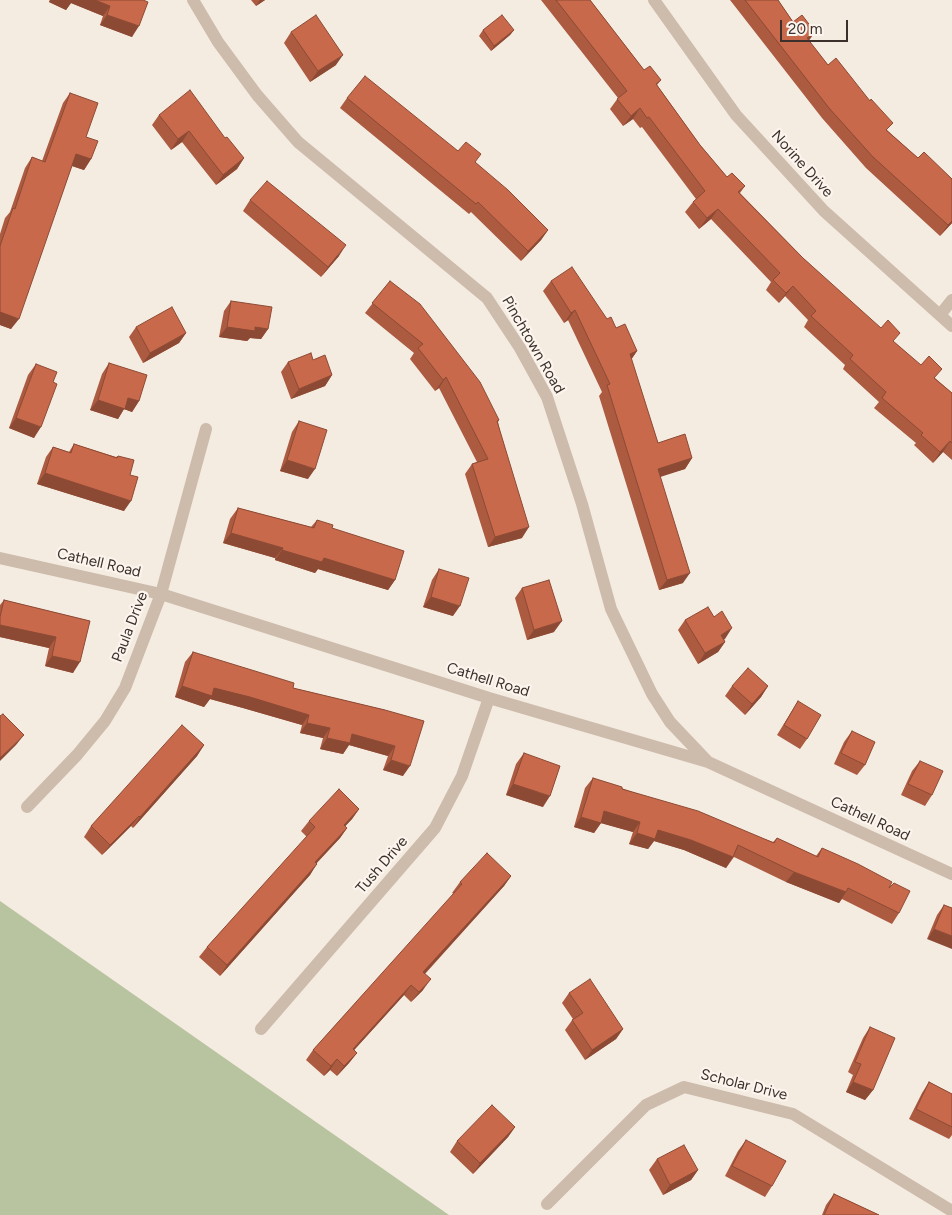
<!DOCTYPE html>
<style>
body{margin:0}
#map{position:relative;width:952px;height:1215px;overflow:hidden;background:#f4ebe1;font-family:Figtree,sans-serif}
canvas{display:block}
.scale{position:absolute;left:780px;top:20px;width:68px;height:22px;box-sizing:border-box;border:2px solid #3b302b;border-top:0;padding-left:6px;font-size:15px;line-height:18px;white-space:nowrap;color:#3b302b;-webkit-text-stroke:4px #fbf5ee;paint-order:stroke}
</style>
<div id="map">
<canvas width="952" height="1215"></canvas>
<div class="scale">20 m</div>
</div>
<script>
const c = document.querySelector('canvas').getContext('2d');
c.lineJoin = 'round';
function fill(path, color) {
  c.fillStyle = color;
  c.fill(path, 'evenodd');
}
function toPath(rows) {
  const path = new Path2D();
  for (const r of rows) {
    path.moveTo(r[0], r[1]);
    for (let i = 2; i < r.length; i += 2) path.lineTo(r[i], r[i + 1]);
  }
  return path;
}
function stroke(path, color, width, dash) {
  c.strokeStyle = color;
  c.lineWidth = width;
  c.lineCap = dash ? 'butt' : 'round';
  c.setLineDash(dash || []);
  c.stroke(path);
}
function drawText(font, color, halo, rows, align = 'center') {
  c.font = font + ' Figtree,sans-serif';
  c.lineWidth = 4.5;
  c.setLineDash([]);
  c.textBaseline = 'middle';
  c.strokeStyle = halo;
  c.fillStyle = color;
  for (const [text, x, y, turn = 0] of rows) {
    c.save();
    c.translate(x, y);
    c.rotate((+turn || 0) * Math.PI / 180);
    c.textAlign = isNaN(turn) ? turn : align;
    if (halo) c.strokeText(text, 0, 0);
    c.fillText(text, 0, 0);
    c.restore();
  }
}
const green = toPath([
 [0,901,449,1215,0,1215]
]);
const minor = toPath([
 [193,0,218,42,257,95,298,142,487,298,520,348,547,397,582,504,611,609,652,694,670,722,708,762],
 [654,0,736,115,824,211,952,326],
 [940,315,952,300],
 [0,558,161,594,489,698,708,762,952,874],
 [27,807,77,755,105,721,125,688,161,594,206,429],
 [261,1029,435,828,462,776,489,698],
 [547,1204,646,1105,684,1087,793,1114,952,1211]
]);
const wall = toPath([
 [50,0,143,0,132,37,100,25,103,16,71,3,66,10,49,2],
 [251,0,265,0,256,6],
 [541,0,590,0,644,70,661,80,657,85,700,145,727,177,745,186,740,193,803,258,894,342,952,393,952,460,943,452,933,463,914,445,916,443,874,408,879,402,843,369,845,365,804,327,808,320,785,296,779,303,766,290,771,282,711,219,699,229,685,212,693,202,696,199,642,127,640,128,633,119,623,126,610,109,618,98],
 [730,0,778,0,793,22,828,65,888,131,918,158,952,179,952,223,940,236,866,168,822,118],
 [483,30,514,30,510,35,491,51,479,36],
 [291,32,336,65,310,82,284,43],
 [70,93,86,137,91,159,84,170,72,166,11,329,0,325,0,234,5,218,10,212,25,168,32,157,42,161,63,103],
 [347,98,458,151,476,163,548,230,541,240,521,261,471,212,469,214,340,108],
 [159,115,244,158,237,169,216,185,182,142,171,150,152,125],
 [250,200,339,256,321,277,243,211],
 [390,281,499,420,498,422,522,538,488,547,465,474,472,464,477,462,439,388,435,391,410,359,414,353,365,313],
 [551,281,607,319,616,328,637,351,631,360,658,443,692,458,685,469,660,476,683,583,659,590,599,396,602,392,568,320,564,323,543,291],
 [231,301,268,329,261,339,250,338,247,341,219,337,224,311],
 [136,327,186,333,179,343,143,363,129,337],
 [313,360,332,375,325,386,291,399,281,372,288,362],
 [109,363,139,401,132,412,124,409,118,419,90,410,102,374],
 [36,364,53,382,34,438,9,428,28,375],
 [299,421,308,479,280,471,292,432],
 [74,444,116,457,118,456,130,475,124,511,37,484,46,457,53,447,69,452],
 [238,508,311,527,317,520,332,528,395,580,388,590,318,569,315,573,275,560,275,558,223,543,230,519],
 [439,569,453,616,423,607,432,580],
 [522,588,554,632,527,640,515,598],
 [4,600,90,621,73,673,45,666,49,648,0,637,0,605],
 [685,620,725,639,724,639,725,642,718,652,698,664,678,630],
 [193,652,293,688,385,710,403,776,383,770,388,756,349,745,343,754,320,749,323,738,300,733,302,725,243,708,210,699,204,707,175,697,185,662],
 [732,686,768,686,761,697,745,715,725,696],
 [798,701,807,739,800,749,777,735],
 [852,731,865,765,857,775,834,764,844,742],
 [204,745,197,756,133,828,131,826,102,855,84,837,91,826],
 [524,753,543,807,506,795,516,764],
 [920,761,932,795,925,806,901,795,912,771],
 [593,778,773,842,777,838,816,856,822,848,889,888,899,913,892,924,842,899,839,903,786,882,734,857,726,868,684,850,654,841,648,849,629,844,633,832,601,823,594,833,574,827,585,788],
 [359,809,352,819,345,826,347,828,340,838,316,864,310,875,220,976,199,957,207,947,307,837,301,831,309,821],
 [511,876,504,886,425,974,423,990,411,1002,404,995,354,1050,357,1053,349,1063,337,1076,330,1070,324,1076,306,1060,313,1050,454,894,452,893,460,882],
 [944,905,952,908,927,939,937,915],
 [569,993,623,1029,616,1039,585,1060,565,1030,573,1019,562,1003],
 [870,1027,873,1090,865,1100,846,1092,853,1075,848,1072,863,1038],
 [929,1082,952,1094,952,1135,949,1139,909,1119,922,1093],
 [515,1127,508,1137,473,1174,450,1152,457,1141],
 [746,1140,772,1186,765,1197,725,1176,738,1151],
 [657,1159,698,1170,691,1180,663,1195,649,1170],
 [834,1194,879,1215,822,1215,826,1205]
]);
const shadedWall = toPath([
 [50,0,95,0,110,6,103,16,71,3,66,10,49,2],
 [260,0,265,0,256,6],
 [107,15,139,26,132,37,100,25],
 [514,30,510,35,491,51,494,46],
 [815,32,808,42,807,38],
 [343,55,336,65,310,82,318,71],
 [640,108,633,119,623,126,631,116],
 [189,131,182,142,171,150,178,139],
 [76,154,91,159,84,170,69,165],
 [244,158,237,169,216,185,223,175],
 [718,209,711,219,699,229,707,218],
 [952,221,952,223,940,236,948,225],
 [548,230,541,240,521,261,528,251],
 [346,245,339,256,321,277,328,267],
 [793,286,785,296,779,303,786,293],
 [575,310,568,320,564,323,571,313],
 [0,312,19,319,11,329,0,325],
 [227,327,255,327,268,329,261,339,250,338,247,341,219,337],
 [186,333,179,343,143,363,150,353],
 [637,351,630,361,630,354],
 [332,375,325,386,291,399,299,389],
 [446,377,439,388,435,391,443,380],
 [128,398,139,401,132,412,124,409,118,419,90,410,98,400],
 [16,418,41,427,34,438,9,428],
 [950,441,943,452,933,463,940,452],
 [692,458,685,469,651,480,658,469],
 [287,460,315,469,308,479,280,471],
 [45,473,131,501,124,511,37,484],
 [529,527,522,538,488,547,495,537],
 [231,533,283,548,275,558,223,543],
 [282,550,324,558,395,580,388,590,318,569,315,573,275,560],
 [690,573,683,583,659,590,667,580],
 [431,597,460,606,453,616,423,607],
 [562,621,554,632,527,640,534,630],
 [0,625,56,637,49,648,0,637],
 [732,628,725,639,714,645,721,635],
 [725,642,718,652,698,664,705,653],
 [52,656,80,662,73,673,45,666],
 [182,686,214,688,250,697,309,715,302,725,243,708,210,699,204,707,175,697],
 [768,686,761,697,745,715,752,704],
 [307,723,330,728,323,738,300,733],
 [352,734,395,746,388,756,349,745,343,754,320,749,327,738],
 [24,735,16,745,0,761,0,758],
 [204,745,197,756,133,828,140,817],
 [391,760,410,766,403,776,383,770],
 [513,784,550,796,543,807,506,795],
 [359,809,352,819,337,835,344,825],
 [604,811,640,822,633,832,597,822],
 [139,816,131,826,102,855,110,845],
 [581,817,601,823,594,833,574,827],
 [347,828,340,838,307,873,315,862],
 [658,830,691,840,733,857,726,868,684,850,654,841,648,849,629,844,637,833],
 [317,864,310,875,220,976,227,965],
 [794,872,846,892,839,903,786,882],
 [511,876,504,886,416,983,423,972],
 [934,929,952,936,952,949,927,939],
 [431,979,423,990,411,1002,419,992],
 [411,985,404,995,346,1059,353,1049],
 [623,1029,616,1039,585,1060,592,1050],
 [357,1053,349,1063,337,1076,344,1066],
 [337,1059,330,1070,324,1076,331,1066],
 [853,1082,873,1090,865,1100,846,1092],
 [515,1127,508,1137,473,1174,480,1163],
 [698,1170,691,1180,663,1195,670,1185]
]);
const building = toPath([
 [95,0,143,0,148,2,139,26,107,15,110,6,95,0],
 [556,0,590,0,644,70,650,66,661,80,656,84,700,145,727,177,732,173,745,186,738,192,803,258,881,328,888,320,900,333,893,341,921,365,929,356,942,369,934,378,952,393,952,443,950,441,940,452,921,435,923,433,882,398,886,392,850,359,853,355,811,316,816,311,793,286,786,293,773,280,780,273,718,209,707,218,693,202,705,191,649,117,647,118,640,108,631,116,617,99,627,91,556,0],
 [745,0,778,0,793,22,802,15,815,32,807,38,828,65,836,58,870,101,871,99,893,123,886,130,918,158,924,152,952,179,952,221,948,225,873,157,829,108,745,0],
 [316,15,343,55,318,71,291,32,316,15],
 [502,15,514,30,494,46,483,30,502,15],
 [365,76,458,151,466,142,481,154,475,162,508,190,548,230,528,251,478,202,476,204,347,98,365,76],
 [190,90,225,138,227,137,244,158,223,175,189,131,178,139,159,115,190,90],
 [70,93,98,103,86,137,98,141,91,159,76,154,19,319,0,312,0,246,13,208,15,209,32,157,45,162,70,93],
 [267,181,346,245,328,267,250,200,267,181],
 [572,267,607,319,611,317,616,328,625,324,637,351,630,354,658,443,685,434,692,458,658,469,690,573,667,580,607,385,610,384,575,310,571,313,551,281,572,267],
 [390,281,420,304,480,382,499,420,497,421,529,527,495,537,472,464,488,459,446,377,443,380,418,348,423,344,372,303,390,281],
 [231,301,272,307,268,329,255,327,255,331,227,327,231,301],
 [172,307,186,333,150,353,136,327,172,307],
 [311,353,313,360,325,355,332,375,299,389,288,362,311,353],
 [109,363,147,375,139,401,128,398,125,409,98,400,109,363],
 [36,364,57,372,53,382,57,384,41,427,16,418,36,364],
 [299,421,327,430,315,469,287,460,299,421],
 [74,444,117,458,118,456,134,460,130,475,138,477,131,501,45,473,53,447,71,453,74,444],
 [238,508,314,528,317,520,333,525,332,528,404,551,395,580,324,558,322,562,282,550,283,548,231,533,238,508],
 [439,569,469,578,460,606,431,597,439,569],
 [549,580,562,621,534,630,522,588,549,580],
 [4,600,90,621,80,662,52,656,56,637,0,625,0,617,4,600],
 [708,607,714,617,722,611,732,628,721,635,725,642,705,653,685,620,708,607],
 [193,652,294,683,293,688,385,710,424,721,410,766,391,760,395,746,352,734,350,743,327,738,330,728,307,723,309,715,250,697,214,688,212,696,182,686,193,652],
 [748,668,768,686,752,704,732,686,748,668],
 [798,701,821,715,807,739,784,725,798,701],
 [3,714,24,735,0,758,0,716,3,714],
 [182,725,204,745,140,817,139,816,110,845,91,826,182,725],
 [852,731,875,742,865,765,841,753,852,731],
 [524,753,560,766,550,796,513,784,524,753],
 [920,761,943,771,932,795,908,784,920,761],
 [593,778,622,787,622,789,698,811,774,843,777,838,818,857,822,848,858,864,892,882,889,888,894,883,910,891,899,913,848,888,846,892,794,872,738,845,733,857,691,840,658,830,655,839,637,833,640,822,604,811,601,823,581,817,593,778],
 [339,789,359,809,344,825,347,828,315,862,317,864,227,965,207,947,315,827,309,821,339,789],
 [487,853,511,876,423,972,431,979,419,992,411,985,353,1049,357,1053,344,1066,337,1059,331,1066,313,1050,462,884,460,882,487,853],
 [944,905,952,908,952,936,934,929,944,905],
 [590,979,623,1029,592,1050,572,1020,583,1013,569,993,590,979],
 [870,1027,895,1038,873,1090,853,1082,861,1064,855,1062,870,1027],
 [929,1082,952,1094,952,1127,916,1109,929,1082],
 [492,1105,515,1127,480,1163,457,1141,492,1105],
 [746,1140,786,1161,772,1186,732,1166,746,1140],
 [684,1145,698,1170,670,1185,657,1159,684,1145],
 [834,1194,879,1215,824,1215,834,1194]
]);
const streetNames = [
 ["Norine Drive",802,164,48],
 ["Pinchtown Road",533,345,60],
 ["Cathell Road",99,563,13],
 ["Paula Drive",130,627,-69],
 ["Cathell Road",488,680,17],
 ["Cathell Road",870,819,25],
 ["Tush Drive",382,865,-49],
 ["Scholar Drive",744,1085,14]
];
fill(green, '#b8c4a0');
stroke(minor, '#cdbbac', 12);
fill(wall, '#ac5a40');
fill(shadedWall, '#8c4a34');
fill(building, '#c8694b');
stroke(building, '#8c4a34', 1);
drawText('15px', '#3b302b', '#fbf5ee', streetNames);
</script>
